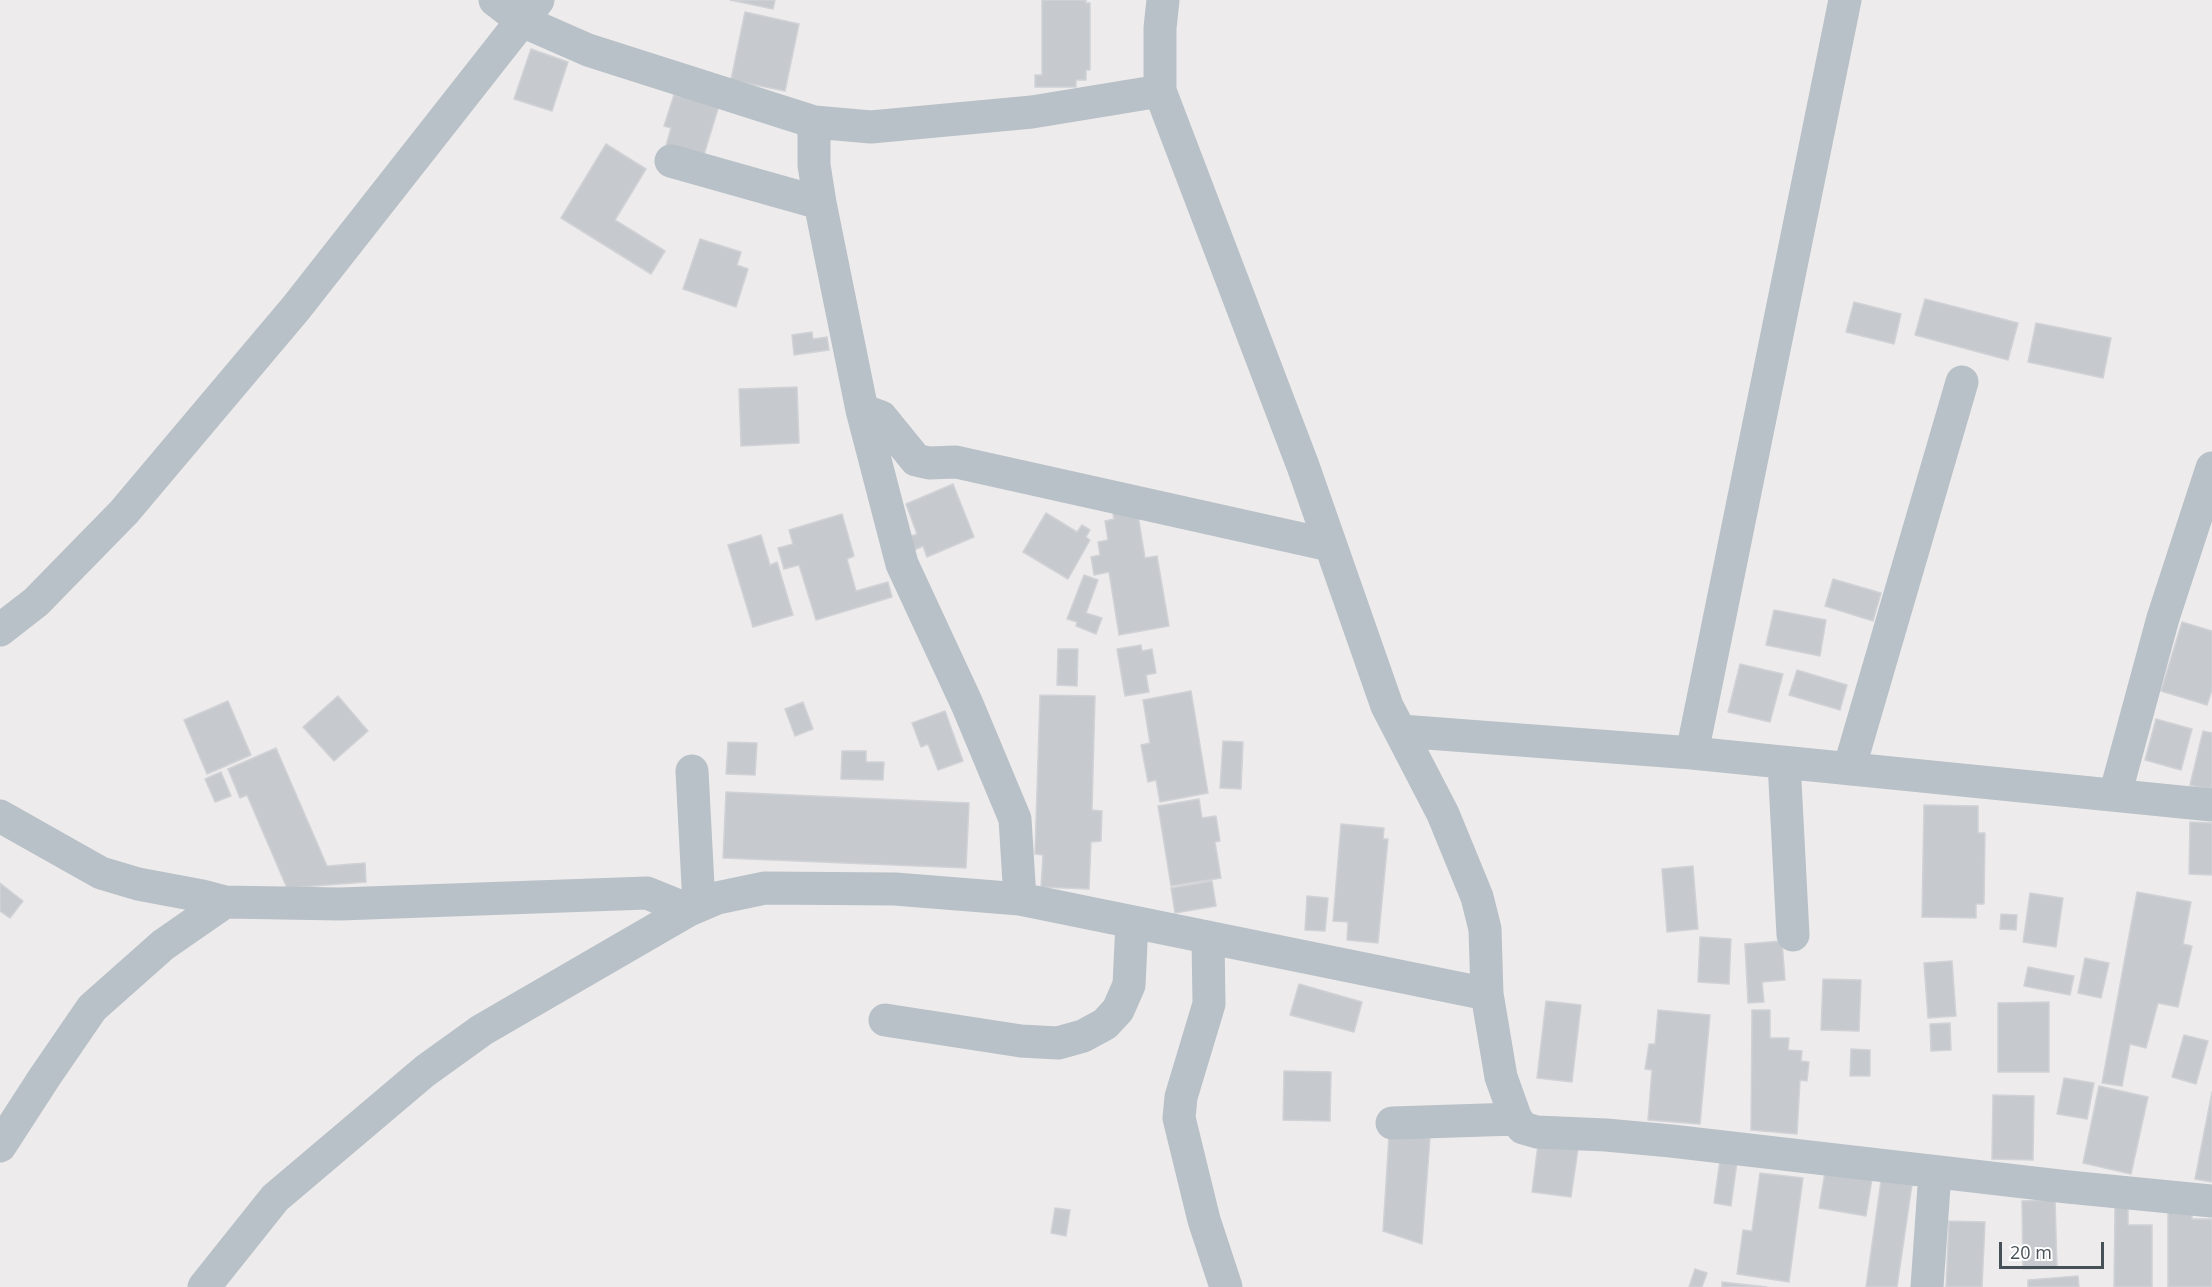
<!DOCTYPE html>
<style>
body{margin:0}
#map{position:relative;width:2212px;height:1287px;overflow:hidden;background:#eeebec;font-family:"Open Sans",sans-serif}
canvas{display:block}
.scale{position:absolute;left:1999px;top:1242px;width:105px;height:27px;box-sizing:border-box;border:3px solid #465057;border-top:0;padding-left:8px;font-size:18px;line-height:21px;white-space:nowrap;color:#465057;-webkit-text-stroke:4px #fff;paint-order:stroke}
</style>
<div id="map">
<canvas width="2212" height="1287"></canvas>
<div class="scale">20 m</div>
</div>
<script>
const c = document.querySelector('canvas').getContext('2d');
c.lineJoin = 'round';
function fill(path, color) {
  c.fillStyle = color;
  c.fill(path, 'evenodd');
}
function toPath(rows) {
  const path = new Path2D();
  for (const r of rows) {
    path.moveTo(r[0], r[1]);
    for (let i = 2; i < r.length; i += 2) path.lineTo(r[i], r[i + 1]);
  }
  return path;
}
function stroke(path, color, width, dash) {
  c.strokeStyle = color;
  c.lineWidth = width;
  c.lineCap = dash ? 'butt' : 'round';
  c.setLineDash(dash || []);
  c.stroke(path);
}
const building = toPath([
 [730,0,775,0,773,9,730,0],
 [1042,0,1086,0,1086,3,1090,3,1090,70,1086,70,1086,80,1076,80,1076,87,1035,87,1035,75,1042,75,1042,0],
 [745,12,799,24,785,91,731,80,745,12],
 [531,49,568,62,552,111,514,99,531,49],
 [683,91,720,102,703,158,666,146,671,128,664,126,674,95,681,97,683,91],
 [606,144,646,169,615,220,665,251,651,274,561,218,606,144],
 [700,239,741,252,737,265,748,269,736,307,683,289,700,239],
 [1925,299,2018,323,2008,360,1915,335,1925,299],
 [1854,302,1901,314,1894,344,1846,332,1854,302],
 [2036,323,2111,338,2103,378,2028,362,2036,323],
 [812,332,813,339,827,337,829,350,794,355,792,335,812,332],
 [797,387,799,443,741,446,739,389,797,387],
 [953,484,974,537,927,557,923,546,912,551,906,538,917,534,906,504,953,484],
 [1112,508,1138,515,1145,558,1157,556,1169,626,1119,635,1109,572,1094,575,1091,557,1100,555,1098,542,1108,540,1105,521,1114,519,1112,508],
 [1046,513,1077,532,1082,525,1090,530,1086,537,1090,540,1068,579,1023,552,1046,513],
 [842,514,854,556,847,559,856,591,888,582,892,597,816,620,799,565,784,569,778,548,793,544,789,530,842,514],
 [761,535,770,565,777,562,793,615,753,627,728,545,761,535],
 [1084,575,1098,580,1086,613,1102,618,1096,634,1076,626,1077,622,1067,619,1084,575],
 [1833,579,1881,593,1873,621,1825,606,1833,579],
 [1774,610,1826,620,1820,656,1766,645,1774,610],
 [2182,622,2212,631,2212,690,2207,705,2161,691,2182,622],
 [1141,645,1142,651,1152,649,1156,673,1146,675,1149,692,1125,696,1117,649,1141,645],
 [1058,649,1078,649,1077,686,1057,685,1058,649],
 [1740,664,1783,674,1770,722,1728,712,1740,664],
 [1797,670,1847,685,1840,710,1789,695,1797,670],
 [1191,691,1208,793,1160,802,1156,780,1148,782,1141,745,1150,743,1143,700,1191,691],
 [1040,695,1095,696,1092,810,1102,811,1101,841,1091,842,1089,889,1041,887,1043,855,1035,854,1040,695],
 [338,696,368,731,334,761,303,727,338,696],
 [228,701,251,755,207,774,184,720,228,701],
 [803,702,813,729,795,736,785,709,803,702],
 [945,711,963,761,938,770,928,744,921,747,912,723,945,711],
 [2156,719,2192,729,2181,770,2145,760,2156,719],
 [2203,731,2212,733,2212,790,2190,785,2203,731],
 [1223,741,1243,742,1241,789,1220,788,1223,741],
 [728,742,757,743,755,775,726,774,728,742],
 [276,748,327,866,365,863,366,882,287,888,247,795,240,798,228,769,276,748],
 [842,751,866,751,866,762,884,762,883,780,841,779,842,751],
 [221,772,231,796,215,802,205,779,221,772],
 [726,792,969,803,966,868,723,858,726,792],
 [1199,799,1202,818,1216,816,1220,841,1215,842,1221,878,1171,886,1158,806,1199,799],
 [1924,805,1978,806,1978,833,1985,833,1984,904,1976,904,1976,918,1922,917,1924,805],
 [2190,822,2212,823,2212,875,2189,874,2190,822],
 [1341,824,1384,828,1383,839,1388,839,1378,943,1347,940,1348,922,1333,921,1341,824],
 [1693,866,1698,929,1667,932,1662,869,1693,866],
 [1212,881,1216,906,1175,913,1171,888,1212,881],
 [0,883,23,901,10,918,0,911,0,883],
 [2137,892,2191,902,2183,944,2192,946,2178,1007,2158,1003,2146,1048,2130,1044,2122,1086,2102,1083,2137,892],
 [2030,893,2063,898,2056,947,2023,942,2030,893],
 [1307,896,1328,898,1325,931,1305,930,1307,896],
 [2001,914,2017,915,2016,930,2000,929,2001,914],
 [1700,937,1731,939,1729,984,1698,982,1700,937],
 [1782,941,1785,980,1762,982,1764,1002,1748,1003,1745,944,1782,941],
 [2085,958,2109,963,2101,998,2078,993,2085,958],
 [1952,961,1956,1016,1928,1018,1924,963,1952,961],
 [2028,967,2074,976,2070,995,2024,986,2028,967],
 [1823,979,1861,980,1859,1031,1821,1030,1823,979],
 [1299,984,1362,1002,1354,1032,1290,1015,1299,984],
 [1546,1001,1581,1005,1572,1082,1537,1078,1546,1001],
 [2049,1002,2049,1072,1998,1072,1998,1003,2049,1002],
 [1658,1010,1710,1015,1700,1124,1648,1120,1652,1070,1645,1069,1649,1044,1655,1044,1658,1010],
 [1752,1010,1770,1010,1770,1038,1789,1038,1788,1050,1802,1051,1801,1061,1809,1062,1807,1081,1800,1080,1797,1134,1751,1130,1752,1010],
 [1950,1023,1951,1050,1931,1051,1930,1024,1950,1023],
 [2184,1035,2208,1041,2196,1084,2172,1077,2184,1035],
 [1851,1049,1870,1050,1870,1076,1850,1076,1851,1049],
 [1284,1071,1331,1072,1330,1121,1283,1120,1284,1071],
 [2064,1078,2094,1083,2087,1119,2057,1114,2064,1078],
 [2099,1086,2148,1097,2131,1174,2083,1163,2099,1086],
 [2212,1092,2212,1182,2195,1179,2212,1092],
 [1993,1095,2034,1096,2033,1160,1992,1159,1993,1095],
 [1389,1136,1430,1138,1422,1244,1383,1231,1389,1136],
 [1538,1144,1578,1149,1571,1197,1532,1192,1538,1144],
 [1720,1160,1737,1162,1731,1206,1714,1203,1720,1160],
 [1825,1172,1872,1179,1866,1216,1819,1208,1825,1172],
 [1760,1173,1803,1178,1789,1282,1737,1274,1743,1230,1752,1231,1760,1173],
 [1881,1181,1912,1185,1897,1287,1866,1287,1881,1181],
 [2055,1200,2057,1268,2023,1269,2022,1201,2055,1200],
 [2115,1207,2128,1207,2128,1225,2152,1225,2152,1287,2114,1287,2115,1207],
 [1055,1208,1070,1210,1066,1236,1051,1233,1055,1208],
 [2168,1210,2192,1211,2192,1219,2212,1219,2212,1287,2168,1287,2168,1210],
 [1949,1221,1985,1222,1982,1287,1946,1287,1949,1221],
 [1695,1269,1707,1273,1702,1287,1689,1287,1695,1269],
 [2078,1276,2079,1287,2028,1287,2028,1280,2078,1276],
 [1722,1282,1767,1287,1722,1287,1722,1282]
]);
const minor = toPath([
 [495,0,522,21,588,50,814,122,871,127,1032,112,1160,91],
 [1163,0,1160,28,1160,91,1303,466,1387,706,1443,814,1477,897,1485,929,1487,994,1501,1077,1516,1119,1523,1128,1537,1132,1606,1135,1671,1141,2068,1187,2212,1201],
 [814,122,814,165,820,203,862,410,902,564,967,704,1015,819,1020,899],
 [671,161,820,203],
 [862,410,881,417,916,460,929,463,956,462,1329,545],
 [0,630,36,602,124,512,296,308,538,0],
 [1401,731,1692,753,2212,805],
 [1692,753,1845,0],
 [1784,762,1793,935],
 [1849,769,1962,382],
 [692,771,699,905],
 [2115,795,2163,618,2212,468],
 [0,816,101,873,138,884,202,896,225,902,340,904,647,893,689,910,717,898,765,888,895,889,1020,899,1487,994],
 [1208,937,1209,1004,1181,1097,1179,1118,1204,1220,1226,1287],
 [885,1020,1021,1041,1058,1043,1083,1036,1105,1024,1118,1010,1129,985,1132,922],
 [1392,1123,1516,1119],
 [0,1146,44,1078,92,1008,163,945,225,902],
 [204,1287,275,1198,425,1071,482,1030,689,910],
 [1927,1287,1935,1172]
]);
fill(building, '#c6c9ce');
stroke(building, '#d0d2d6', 1.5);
stroke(minor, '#b8c1c7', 33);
</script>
